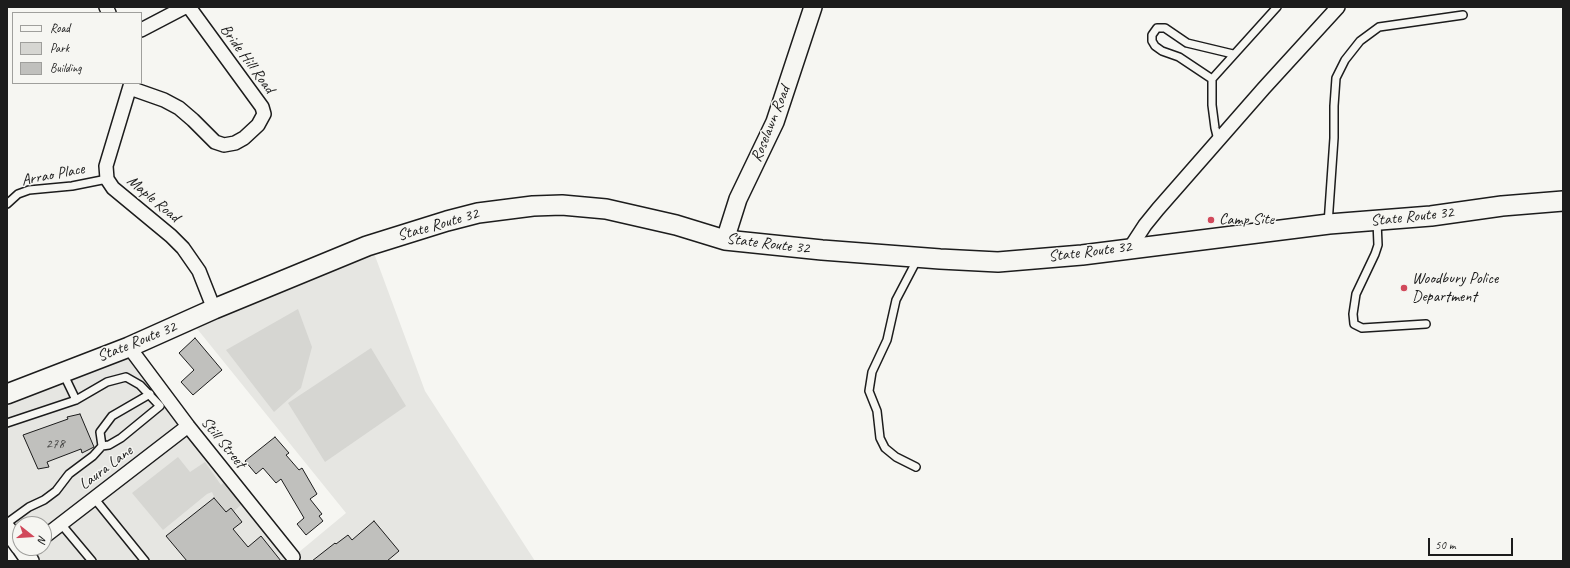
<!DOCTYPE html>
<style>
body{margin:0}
#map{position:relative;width:1570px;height:568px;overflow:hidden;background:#f6f6f2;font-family:Caveat,sans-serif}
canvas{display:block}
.frame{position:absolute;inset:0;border:8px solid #1c1c1c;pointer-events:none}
.legend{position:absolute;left:12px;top:12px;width:130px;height:72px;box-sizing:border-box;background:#f6f6f2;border:1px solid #9f9f9c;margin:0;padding:5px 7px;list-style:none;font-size:12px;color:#1c1c1c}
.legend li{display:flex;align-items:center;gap:8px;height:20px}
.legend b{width:20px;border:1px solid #9f9f9c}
.north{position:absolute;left:12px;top:516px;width:40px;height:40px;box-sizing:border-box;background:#f6f6f2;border:1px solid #9f9f9c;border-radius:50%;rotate:107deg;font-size:11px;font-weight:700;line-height:16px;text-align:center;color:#1c1c1c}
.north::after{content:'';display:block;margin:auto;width:14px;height:18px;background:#d1495b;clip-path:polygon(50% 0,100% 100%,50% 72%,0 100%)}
.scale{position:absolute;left:1428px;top:538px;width:85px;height:18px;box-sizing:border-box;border:2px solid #1c1c1c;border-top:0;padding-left:5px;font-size:12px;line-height:14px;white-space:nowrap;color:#1c1c1c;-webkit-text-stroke:3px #f6f6f2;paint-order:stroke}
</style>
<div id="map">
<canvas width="1570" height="568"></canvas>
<div class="frame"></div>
<ul class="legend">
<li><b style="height:5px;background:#f6f6f2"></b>Road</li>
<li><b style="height:11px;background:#d6d6d2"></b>Park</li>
<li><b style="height:11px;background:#c0c0bd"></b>Building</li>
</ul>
<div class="north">N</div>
<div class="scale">50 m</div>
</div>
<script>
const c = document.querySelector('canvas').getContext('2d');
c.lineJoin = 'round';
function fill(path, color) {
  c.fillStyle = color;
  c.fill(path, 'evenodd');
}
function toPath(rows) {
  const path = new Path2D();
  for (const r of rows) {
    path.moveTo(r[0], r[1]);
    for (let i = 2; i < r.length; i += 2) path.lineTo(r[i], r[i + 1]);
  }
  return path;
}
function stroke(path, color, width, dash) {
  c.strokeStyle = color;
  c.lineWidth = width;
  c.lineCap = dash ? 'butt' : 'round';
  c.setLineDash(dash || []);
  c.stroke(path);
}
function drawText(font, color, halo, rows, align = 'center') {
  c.font = font + ' Caveat,sans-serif';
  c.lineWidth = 3;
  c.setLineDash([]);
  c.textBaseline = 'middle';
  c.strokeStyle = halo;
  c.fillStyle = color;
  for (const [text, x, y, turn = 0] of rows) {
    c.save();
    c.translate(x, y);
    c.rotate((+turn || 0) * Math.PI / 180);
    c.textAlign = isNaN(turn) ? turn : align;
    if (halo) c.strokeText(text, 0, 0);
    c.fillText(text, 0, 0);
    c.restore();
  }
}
const built = toPath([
 [371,245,425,391,535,561,30,561,21,548,44,548,44,524,20,524,20,547,7,529,7,394,129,347,293,557,346,513,190,320]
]);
const green = toPath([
 [298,309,312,347,301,388,274,412,226,350],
 [371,348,406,406,325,462,288,403],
 [178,457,190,472,205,462,221,485,229,479,243,503,233,512,226,512,215,499,212,492,207,494,163,530,132,493]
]);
const building = toPath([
 [195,338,222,370,193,395,181,382,194,370,179,353,195,338],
 [80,414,94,447,82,453,81,449,47,462,49,467,38,469,23,435,68,419,67,417,80,414],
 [275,437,289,453,286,455,299,470,302,468,317,494,310,499,322,514,319,516,323,521,306,535,297,524,304,518,281,479,276,483,263,468,256,474,245,461,275,437],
 [214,498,226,512,231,508,242,522,233,529,248,547,261,536,281,561,187,561,166,536,214,498],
 [374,521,399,551,387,561,312,561,335,543,336,544,348,535,352,540,374,521]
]);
const service = toPath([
 [1212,79,1179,57,1162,51,1155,46,1152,41,1152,35,1157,28,1165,28,1187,43,1233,54],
 [1218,140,1215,128,1212,105,1212,79,1277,7],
 [7,204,18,194,29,190,72,186,107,179],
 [1377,221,1378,245,1375,254,1356,294,1353,314,1354,324,1362,328,1426,324],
 [1328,224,1334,138,1334,106,1336,78,1345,60,1360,41,1379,27,1463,15],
 [63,373,76,400],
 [7,423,76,400,107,382,126,377,140,385,160,406,121,438,109,445,102,446,93,456,69,474,56,491,44,500,29,507,7,523],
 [102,446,100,432,112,416,150,394],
 [916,467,896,457,885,448,880,438,877,411,869,391,872,372,887,340,896,300,918,258],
 [94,498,145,561],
 [61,524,92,561]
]);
const minor = toPath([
 [106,7,109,13],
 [141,30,185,7],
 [131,83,106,166,107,179,113,188,171,236,183,248,199,271,214,309],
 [130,88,164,100,179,108,193,120,215,142,224,145,235,143,244,138,258,125,264,114,262,107,189,7],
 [1130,248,1145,225,1158,209,1264,88,1338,7],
 [129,347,188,426,293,557],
 [44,537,188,426]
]);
const tertiary = toPath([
 [725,240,738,199,775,122,813,7],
 [7,529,20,547],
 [21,548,30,561]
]);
const secondary = toPath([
 [7,394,129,347,214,309,367,246,447,221,478,213,533,206,562,205,606,209,676,225,725,240,822,250,940,259,998,262,1082,255,1329,224,1431,216,1502,206,1563,201]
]);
const markers = [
 [1211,220,4,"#d1495b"],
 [1404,288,4,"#d1495b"]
];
const numberNames = [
 ["278",55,444]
];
const streetNames = [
 ["Bride Hill Road",247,59,54],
 ["Roselawn Road",771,124,-68],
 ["Arrao Place",53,175,-11],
 ["Maple Road",153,199,40],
 ["State Route 32",1412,217,-6],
 ["State Route 32",438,225,-16],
 ["State Route 32",768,244,7],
 ["State Route 32",1090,252,-7],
 ["State Route 32",137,342,-22],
 ["Still Street",223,443,51],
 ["Laura Lane",106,468,-37]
];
const poiNames = [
 ["Camp Site",1219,220],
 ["Woodbury Police",1412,279],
 ["Department",1412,297]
];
fill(built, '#e6e6e2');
fill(green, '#d6d6d2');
fill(building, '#c0c0bd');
stroke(building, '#1c1c1c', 1);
stroke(service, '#1c1c1c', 10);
stroke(minor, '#1c1c1c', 16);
stroke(tertiary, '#1c1c1c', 20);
stroke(secondary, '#1c1c1c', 22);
stroke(service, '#f6f6f2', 7);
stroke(minor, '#f6f6f2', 13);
stroke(tertiary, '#f6f6f2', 17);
stroke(secondary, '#f6f6f2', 19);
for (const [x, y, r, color] of markers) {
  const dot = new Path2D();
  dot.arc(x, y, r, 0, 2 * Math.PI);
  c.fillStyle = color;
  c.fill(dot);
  stroke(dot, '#f6f6f2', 1.5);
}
drawText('14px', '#454544', null, numberNames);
drawText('16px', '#1c1c1c', '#f6f6f2', streetNames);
drawText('16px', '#1c1c1c', '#f6f6f2', poiNames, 'left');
</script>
